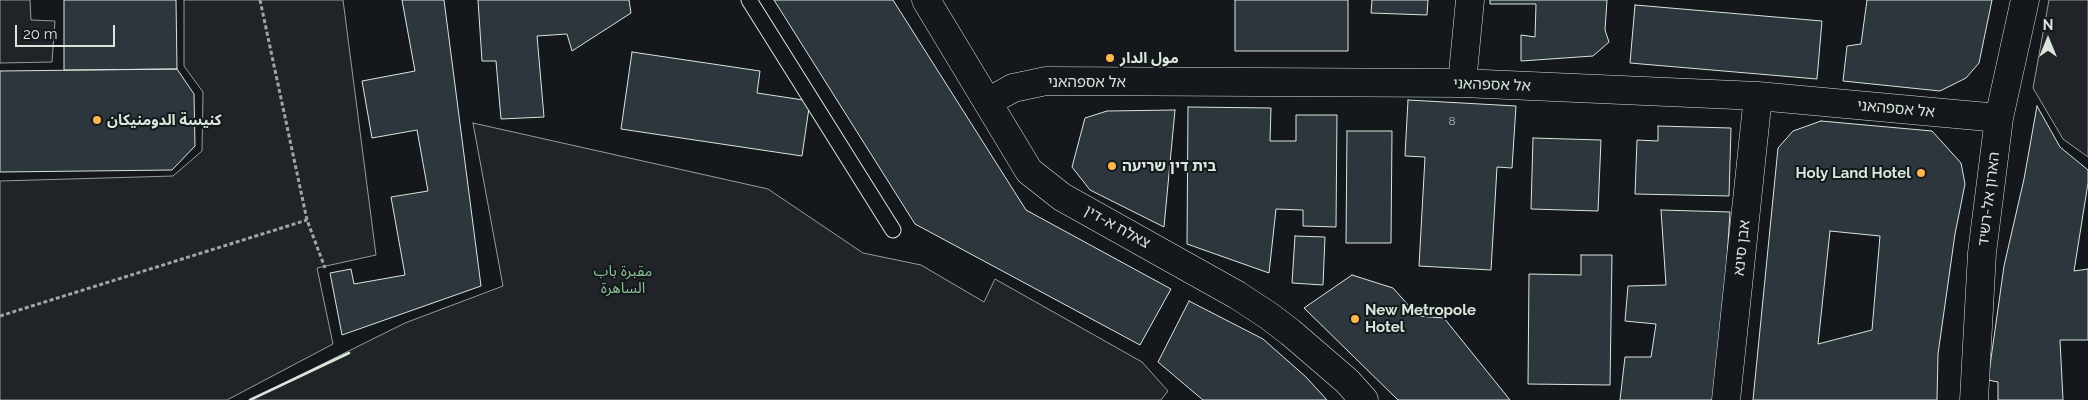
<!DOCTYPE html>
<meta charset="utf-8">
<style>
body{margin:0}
#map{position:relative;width:2088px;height:400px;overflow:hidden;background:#14181c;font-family:Raleway,sans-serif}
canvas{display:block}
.north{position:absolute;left:2023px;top:15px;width:50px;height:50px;-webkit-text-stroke:4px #14181c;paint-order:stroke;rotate:0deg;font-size:14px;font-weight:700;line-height:20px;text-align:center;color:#d8e6dc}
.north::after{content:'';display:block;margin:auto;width:18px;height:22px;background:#d8e6dc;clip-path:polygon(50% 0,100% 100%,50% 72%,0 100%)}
.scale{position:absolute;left:15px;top:25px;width:100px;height:22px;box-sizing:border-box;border:2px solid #d8e6dc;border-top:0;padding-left:6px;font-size:15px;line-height:18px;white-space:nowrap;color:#d8e6dc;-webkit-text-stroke:4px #14181c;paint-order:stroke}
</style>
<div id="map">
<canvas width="2088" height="400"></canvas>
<div class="north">N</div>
<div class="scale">20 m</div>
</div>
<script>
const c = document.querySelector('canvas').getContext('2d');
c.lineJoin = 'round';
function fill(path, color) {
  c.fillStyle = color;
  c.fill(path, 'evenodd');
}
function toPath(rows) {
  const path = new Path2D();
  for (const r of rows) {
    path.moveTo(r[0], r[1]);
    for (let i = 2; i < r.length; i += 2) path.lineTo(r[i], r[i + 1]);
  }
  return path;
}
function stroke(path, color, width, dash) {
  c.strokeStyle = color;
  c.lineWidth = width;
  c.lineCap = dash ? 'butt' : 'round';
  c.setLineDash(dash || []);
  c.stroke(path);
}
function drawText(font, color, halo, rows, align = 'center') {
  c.font = font + ' Raleway,"Noto Sans Arabic","Noto Sans Hebrew",sans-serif';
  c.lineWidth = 4;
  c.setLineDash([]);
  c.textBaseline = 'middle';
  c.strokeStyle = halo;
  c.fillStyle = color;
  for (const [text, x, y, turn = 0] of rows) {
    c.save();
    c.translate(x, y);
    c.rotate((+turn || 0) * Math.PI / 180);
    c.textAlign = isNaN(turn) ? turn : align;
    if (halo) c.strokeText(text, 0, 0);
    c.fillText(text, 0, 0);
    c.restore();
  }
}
const green = toPath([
 [0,0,30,0,31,20,55,21,52,62,0,63,0,0],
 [184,0,343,0,376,255,317,268,333,344,227,400,0,400,0,181,173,176,202,151,203,92,184,66,184,0],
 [2049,0,2088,0,2088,157,2063,139,2033,88,2049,0],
 [473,123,768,189,863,253,921,265,984,302,995,279,1142,362,1168,391,1161,400,250,400,405,323,503,286,473,123]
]);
const building = toPath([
 [64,0,176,0,177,69,64,70,64,0],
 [402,0,444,0,481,286,342,335,330,273,351,269,354,284,405,275,391,197,428,191,417,130,372,138,362,81,415,71,402,0],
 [478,0,629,0,631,13,572,51,567,34,537,36,544,117,501,119,496,61,482,61,478,0],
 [774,0,893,0,1026,210,1171,289,1140,345,915,224,774,0],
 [1235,0,1348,0,1348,51,1235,51,1235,0],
 [1372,0,1428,0,1427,15,1371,13,1372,0],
 [1490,0,1607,0,1605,30,1609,42,1593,56,1521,61,1521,35,1535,37,1536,4,1490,4,1490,0],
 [1867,0,1992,0,1979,63,1966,78,1940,91,1843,81,1847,46,1861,44,1867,0],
 [1635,5,1822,21,1817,79,1630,63,1635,5],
 [632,52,760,71,757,93,810,101,802,156,621,129,632,52],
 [177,69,194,94,195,146,172,170,0,172,0,71,177,69],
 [1408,100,1516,106,1512,168,1497,167,1491,270,1419,266,1425,157,1405,156,1408,100],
 [2037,106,2060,147,2088,170,2088,183,2074,271,2088,269,2088,340,2060,340,2063,400,1998,400,1998,382,1988,380,2004,266,2024,179,2037,106],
 [1188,107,1271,108,1270,141,1296,141,1296,115,1337,115,1336,227,1303,226,1303,210,1276,209,1269,273,1187,244,1188,107],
 [1175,110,1164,227,1090,190,1072,167,1085,118,1107,111,1175,110],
 [1821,121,1932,131,1961,163,1965,184,1955,234,1938,354,1937,400,1753,400,1778,148,1793,131,1821,121],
 [1830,231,1880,236,1872,330,1818,344,1830,231],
 [1658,126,1731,128,1729,196,1635,194,1637,140,1658,141,1658,126],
 [1347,131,1392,131,1391,243,1346,243,1347,131],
 [1533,138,1601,140,1598,211,1531,209,1533,138],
 [1661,210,1730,212,1718,400,1620,400,1625,357,1651,357,1656,324,1625,321,1628,286,1666,285,1661,210],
 [1295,236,1325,237,1323,285,1292,283,1295,236],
 [1581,255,1612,255,1610,385,1528,384,1529,274,1581,275,1581,255],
 [1352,275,1393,288,1418,316,1444,318,1510,400,1398,400,1304,308,1352,275],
 [1189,301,1263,339,1306,377,1327,400,1203,400,1158,362,1189,301]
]);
const path = toPath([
 [260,0,307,220,325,268],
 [0,316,307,220]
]);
const service = toPath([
 [749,0,893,230]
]);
const minor = toPath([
 [1462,83,1470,0],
 [988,102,1013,88,1046,81,1462,83,1758,96,1999,118],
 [1726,400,1758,96],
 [1974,400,1982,253,1999,118,2025,0]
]);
const tertiary = toPath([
 [926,0,1029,171,1062,197,1237,295,1269,316,1290,332,1347,381,1364,400]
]);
const wall = toPath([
 [250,400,349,353]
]);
const markers = [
 [1110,58,5,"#ffb74d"],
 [97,120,5,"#ffb74d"],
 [1112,166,5,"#ffb74d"],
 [1921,173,5,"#ffb74d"],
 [1355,319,5,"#ffb74d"]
];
const numberNames = [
 ["8",1452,121]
];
const poiNames = [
 ["مول الدار",1120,58],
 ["كنيسة الدومنيكان",107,120],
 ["בית דין שריעה",1122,166],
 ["Holy Land Hotel",1911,173,"right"],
 ["New Metropole",1365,310],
 ["Hotel",1365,327]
];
const streetNames = [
 ["אל אספהאני",1087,82],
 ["אל אספהאני",1492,85,2],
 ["אל אספהאני",1896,109,5],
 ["הארון אל-רשיד",1989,199,-83],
 ["צאלח א-דין",1117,227,29],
 ["אבן סינא",1742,248,-84]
];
const parkNames = [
 ["مقبرة باب",623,271],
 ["الساهرة",623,288]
];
fill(green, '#202428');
stroke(green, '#939e99', 1);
fill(building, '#2c363c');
stroke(building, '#d8e6dc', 1);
stroke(service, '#d8e6dc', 17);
stroke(minor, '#d8e6dc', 29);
stroke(tertiary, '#d8e6dc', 29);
stroke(path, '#9da8a2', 3, [4, 2.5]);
stroke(service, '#14181c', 15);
stroke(minor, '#14181c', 28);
stroke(tertiary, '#14181c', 28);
stroke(wall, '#d8e6dc', 2.5);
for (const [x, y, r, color] of markers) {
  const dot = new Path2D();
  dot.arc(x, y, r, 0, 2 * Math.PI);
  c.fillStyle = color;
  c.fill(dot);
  stroke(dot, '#14181c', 2);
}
drawText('12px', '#adbab4', null, numberNames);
drawText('bold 15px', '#d8e6dc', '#14181c', poiNames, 'left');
drawText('15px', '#d8e6dc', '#14181c', streetNames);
drawText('15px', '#8ac095', '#14181c', parkNames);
</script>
